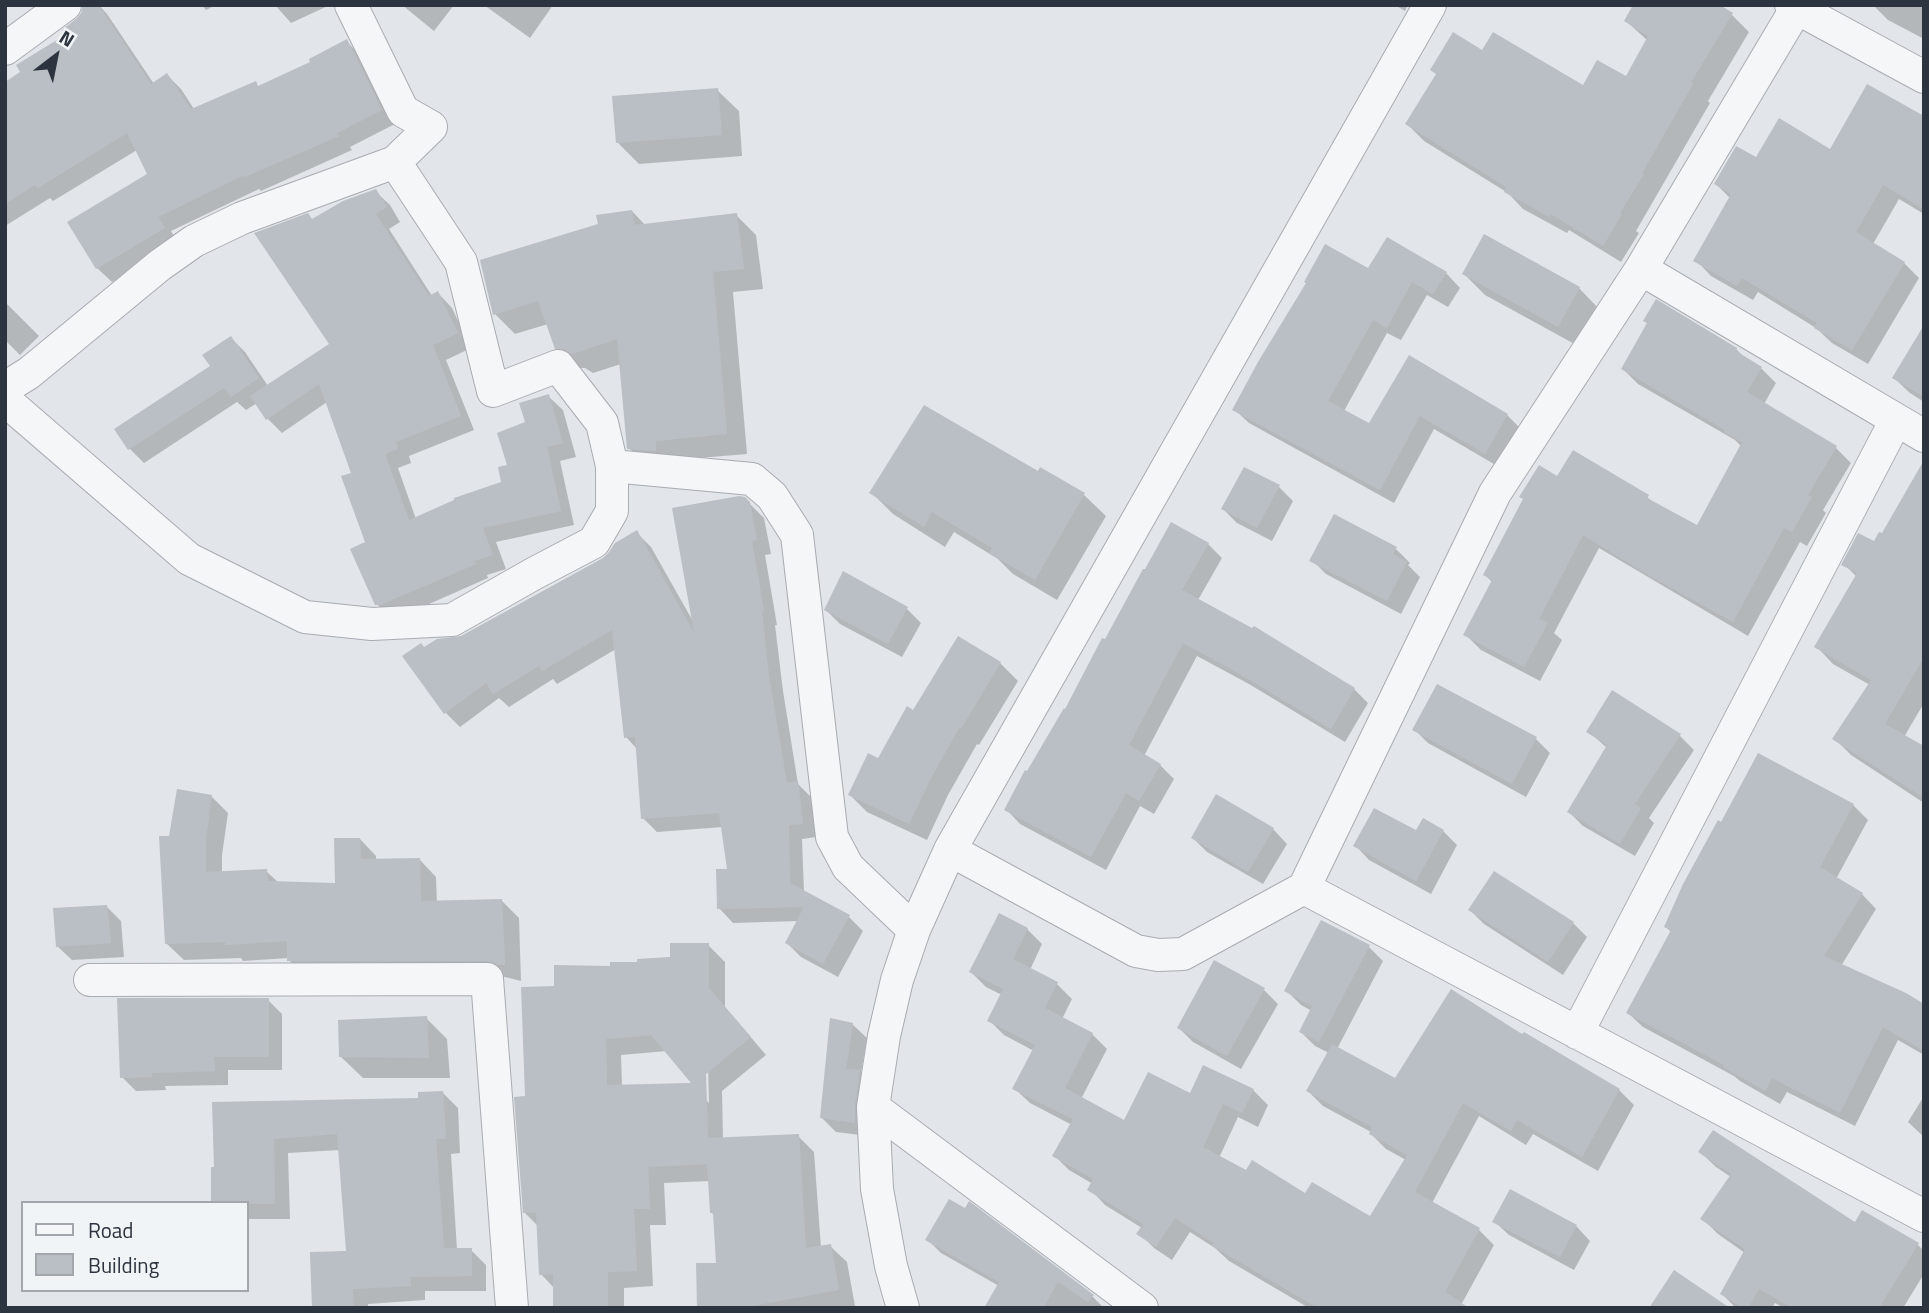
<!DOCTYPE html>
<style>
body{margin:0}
#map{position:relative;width:1929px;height:1313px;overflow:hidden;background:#e2e5e9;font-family:"Titillium Web",sans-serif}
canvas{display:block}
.frame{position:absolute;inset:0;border:7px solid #2c343f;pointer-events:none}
.legend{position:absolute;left:21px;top:1201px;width:228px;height:91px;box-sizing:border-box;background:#f1f4f6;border:2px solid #a2a7ad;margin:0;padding:9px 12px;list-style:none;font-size:21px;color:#2c343f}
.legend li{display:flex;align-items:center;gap:14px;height:35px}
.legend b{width:35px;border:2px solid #a2a7ad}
.north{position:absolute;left:21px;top:21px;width:70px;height:70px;-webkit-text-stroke:5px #f1f4f6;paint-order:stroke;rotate:32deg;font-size:19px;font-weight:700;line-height:28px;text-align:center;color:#2c343f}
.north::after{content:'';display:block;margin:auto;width:24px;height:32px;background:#2c343f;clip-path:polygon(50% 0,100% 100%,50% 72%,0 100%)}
</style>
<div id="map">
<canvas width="1929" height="1313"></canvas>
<div class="frame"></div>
<ul class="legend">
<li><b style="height:9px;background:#f4f6f7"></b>Road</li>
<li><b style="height:19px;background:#babfc5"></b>Building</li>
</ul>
<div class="north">N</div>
</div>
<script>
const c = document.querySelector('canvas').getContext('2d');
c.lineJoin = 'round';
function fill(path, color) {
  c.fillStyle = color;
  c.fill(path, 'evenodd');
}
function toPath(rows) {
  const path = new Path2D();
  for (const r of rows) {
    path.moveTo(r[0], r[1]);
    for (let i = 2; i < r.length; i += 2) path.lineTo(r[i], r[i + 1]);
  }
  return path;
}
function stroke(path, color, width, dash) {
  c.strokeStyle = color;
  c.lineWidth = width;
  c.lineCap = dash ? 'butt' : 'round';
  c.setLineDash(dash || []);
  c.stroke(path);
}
const shadow = toPath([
 [99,5,107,14,154,84,167,75,181,89,194,109,255,83,259,87,313,63,347,42,361,56,395,124,350,147,352,150,261,191,259,189,171,231,178,243,112,282,97,268,149,175,137,150,53,201,50,198,5,226,5,84,67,36],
 [202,5,216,5,206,10],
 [275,5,330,5,291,23],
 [402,5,454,5,434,31],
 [484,5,553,5,530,38],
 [1395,5,1408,5,1405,11],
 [1635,5,1725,5,1723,9,1732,15,1749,32,1708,101,1710,103,1636,231,1639,233,1621,262,1569,230,1567,233,1523,209,1508,193,1424,141,1407,124,1483,52,1584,88,1626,78,1648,41,1626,21],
 [1873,5,1924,5,1924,39,1888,20],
 [717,90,739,111,742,156,639,164,618,143],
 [1924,118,1924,214,1899,199,1873,244,1904,263,1919,278,1868,364,1832,343,1816,328,1758,292,1753,300,1711,276,1696,260,1731,199,1716,184,1757,159,1831,151],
 [375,191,390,205,400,222,389,229,432,296,438,293,452,308,471,348,446,360,474,430,409,456,411,463,398,468,416,519,503,483,527,423,548,396,563,410,576,457,560,461,574,525,496,542,506,569,487,575,488,578,395,619,391,619,377,604,367,543,353,474,327,402,282,433,268,419,257,403,246,410,237,402,144,463,130,449,117,429,212,367,231,338,245,352,268,386,331,344,313,221],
 [632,211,646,226,736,215,756,235,763,289,733,292,747,454,675,460,649,468,629,448,621,364,593,373,585,368,577,368,556,348,548,324,515,334,495,314,600,225],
 [1369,271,1446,273,1460,288,1448,307,1427,295,1401,340,1387,333,1344,411,1370,425,1409,357,1507,415,1521,429,1499,467,1434,429,1394,503,1249,423,1234,409],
 [1464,274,1579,288,1600,310,1580,347,1485,295],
 [5,302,39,336,20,355,5,340],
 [1924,328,1924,402,1910,393,1894,378],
 [1736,349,1746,359,1761,368,1776,383,1764,404,1836,448,1851,463,1823,510,1826,513,1807,546,1800,542,1748,636,1599,548,1554,633,1562,640,1540,681,1481,650,1466,635,1493,583,1485,575,1557,479,1647,497,1654,503,1698,527,1741,446,1735,440,1638,384,1623,369],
 [1041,469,1084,495,1106,516,1057,600,1013,574,998,559,954,532,945,547,893,514,872,493,1038,473],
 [1279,487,1293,501,1272,541,1237,523,1223,509],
 [1924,494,1924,703,1904,737,1924,748,1924,803,1851,755,1835,739,1870,685,1833,664,1817,647,1857,577,1844,564,1874,544],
 [749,503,764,518,771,554,765,555,777,625,775,625,783,691,798,784,811,797,816,837,802,839,804,892,849,917,863,931,838,977,801,957,787,943,799,921,733,923,719,908,729,871,723,827,657,832,643,818,637,749,626,737,616,649,557,684,553,679,509,707,499,698,460,727,446,713,404,657,462,638,604,560,637,533,651,547,694,623],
 [1208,544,1222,558,1198,600,1253,630,1254,628,1354,689,1368,703,1345,742,1249,684,1197,656,1144,756,1160,765,1174,779,1154,814,1140,806,1106,870,1020,824,1006,809,1106,642],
 [1396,549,1410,563,1408,565,1420,577,1401,614,1326,574,1312,560],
 [907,609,921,623,902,657,840,624,826,610],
 [959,639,1000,663,1018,681,979,745,977,744,948,795,927,840,867,812,850,795,879,760,914,712],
 [1414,729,1536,739,1550,753,1526,797,1428,743],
 [1588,731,1680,736,1694,750,1649,818,1654,823,1635,856,1583,826,1569,812,1607,748],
 [211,796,228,813,222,855,222,873,266,871,279,883,336,885,360,839,376,856,376,861,420,860,436,877,437,903,502,901,519,918,521,981,505,977,305,977,289,960,289,958,243,961,241,958,184,960,167,944,170,838],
 [1853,805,1868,820,1836,879,1862,894,1876,909,1841,966,1924,1004,1924,1055,1898,1040,1855,1126,1787,1092,1780,1104,1740,1081,1734,1076,1643,1027,1628,1013,1671,932,1666,927,1722,824],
 [1273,829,1287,844,1263,884,1207,852,1193,838],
 [1443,831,1457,845,1431,894,1369,860,1355,845,1417,833],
 [107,907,121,921,124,957,72,960,57,946],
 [1470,910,1573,923,1587,937,1563,975,1484,924],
 [1322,923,1369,947,1383,961,1337,1049,1395,1080,1523,1036,1619,1090,1634,1105,1598,1171,1533,1134,1526,1145,1479,1116,1432,1203,1479,1230,1494,1245,1461,1305,1465,1308,1309,1308,1229,1261,1215,1248,1190,1232,1172,1260,1154,1248,1139,1233,1142,1228,1105,1205,1090,1189,1093,1184,1069,1170,1054,1155,1072,1125,1030,1103,1014,1088,1034,1051,1004,1035,989,1020,1002,995,986,987,971,972,1027,929,1042,944,1030,970,1057,984,1072,999,1062,1019,1092,1034,1107,1049,1081,1099,1125,1123,1191,1095,1253,1090,1268,1105,1258,1127,1238,1117,1219,1158,1246,1173,1371,1219,1406,1160,1386,1149,1371,1134,1371,1132,1323,1106,1308,1091,1329,1053,1315,1046,1301,1032,1312,1011,1301,1005,1287,991],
 [708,945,725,962,725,1007,766,1055,722,1091,723,1139,798,1136,814,1152,821,1248,830,1246,847,1262,855,1306,853,1308,698,1308,718,1264,715,1216,711,1212,710,1181,664,1183,666,1225,650,1225,653,1286,624,1288,624,1308,556,1308,555,1289,541,1274,538,1226,525,1213,527,1098,555,987,612,968,672,958],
 [667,1051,695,1085,622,1087,621,1055],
 [704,1066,708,1066,709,1103,705,1099],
 [1264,990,1278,1004,1241,1069,1193,1042,1179,1028],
 [268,1000,282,1014,282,1070,228,1070,228,1085,165,1086,166,1090,136,1091,122,1077],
 [426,1018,447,1039,450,1078,363,1078,341,1057],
 [852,1024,867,1038,861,1073,873,1086,869,1136,836,1132,822,1118],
 [443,1093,458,1108,460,1153,451,1154,457,1250,471,1250,486,1265,486,1291,425,1291,425,1300,368,1304,368,1308,314,1308,348,1253,340,1150,288,1153,290,1219,247,1219,247,1203,216,1169,214,1104,420,1099],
 [1924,1096,1924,1137,1908,1122],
 [1700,1152,1856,1224,1918,1245,1924,1251,1924,1274,1903,1308,1784,1308,1775,1303,1772,1308,1736,1308,1722,1294,1745,1253,1718,1234,1703,1219,1731,1177,1716,1167],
 [949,1201,1092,1296,1104,1308,986,1308,999,1286,941,1253,927,1239],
 [1494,1221,1576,1226,1590,1241,1574,1270,1509,1235]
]);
const building = toPath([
 [83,5,99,5,151,84,167,73,191,109,256,81,258,86,310,62,309,59,347,39,382,110,337,133,339,136,245,177,244,175,158,217,165,228,96,269,67,222,147,174,127,133,38,188,35,185,5,204,5,82,20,72,16,65,65,35,62,30,76,19,81,13],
 [1633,5,1720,5,1733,13,1691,82,1693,84,1642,173,1644,174,1620,213,1622,214,1603,246,1551,214,1550,217,1504,192,1506,187,1405,124,1436,74,1430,70,1453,32,1482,50,1493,32,1583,85,1597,60,1626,76,1648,36,1624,21],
 [1867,84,1924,116,1924,209,1883,185,1856,232,1905,262,1852,350,1814,328,1817,323,1742,278,1737,286,1693,261,1731,194,1714,184,1736,146,1756,157,1779,118,1830,149],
 [718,88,722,135,616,143,612,96],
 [376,189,387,207,376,214,429,296,438,291,458,333,433,345,461,416,396,442,398,449,385,454,409,520,454,500,454,498,501,482,498,467,507,465,497,433,525,422,519,403,549,394,563,443,547,447,561,511,483,528,493,555,474,561,476,564,380,605,375,605,350,549,365,542,341,476,351,473,319,384,266,420,250,396,329,344,254,233,308,213,312,219,343,201],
 [632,210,635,225,737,213,744,269,713,272,727,434,656,441,656,451,627,449,617,339,572,354,564,349,555,349,538,301,493,315,480,260,598,224,596,215],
 [1484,234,1580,287,1558,327,1462,274],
 [1387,237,1447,272,1433,294,1412,282,1387,328,1373,320,1328,401,1369,423,1409,355,1508,414,1485,454,1420,416,1380,490,1232,410,1258,362,1306,283,1304,282,1325,244,1368,268],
 [1656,299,1737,348,1736,351,1762,367,1747,392,1837,446,1808,495,1812,497,1792,532,1784,528,1733,622,1648,575,1583,535,1539,619,1548,623,1524,667,1463,635,1492,580,1483,575,1523,499,1519,497,1539,465,1557,476,1573,450,1649,495,1647,498,1697,525,1742,442,1724,432,1725,430,1621,369,1647,323,1643,321],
 [1924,325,1924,397,1892,378],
 [231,336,259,378,231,397,224,388,128,450,114,429,210,366,202,355],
 [924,405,1038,471,1040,467,1085,493,1035,580,989,553,992,548,932,512,924,527,869,493],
 [1924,460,1924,657,1885,724,1924,746,1924,798,1832,739,1871,680,1814,647,1857,573,1841,565,1858,533,1874,541,1879,532,1882,533],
 [1244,467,1280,485,1257,528,1221,509],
 [739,496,745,497,750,502,757,540,752,541,764,611,762,612,769,676,787,783,798,781,803,824,789,825,790,883,850,915,823,964,785,943,804,907,717,909,716,869,727,869,719,813,641,819,635,737,624,738,612,630,542,671,539,666,493,694,486,683,444,714,402,656,421,643,424,647,437,639,461,636,603,558,609,552,615,543,637,530,694,633,672,508],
 [1334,514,1397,547,1393,554,1407,562,1387,601,1309,561],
 [1171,522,1209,543,1182,590,1252,628,1254,626,1355,688,1331,729,1233,670,1183,643,1129,745,1161,764,1139,801,1126,793,1091,857,1004,810,1025,770,1027,771,1064,708,1065,709,1102,638,1105,639,1143,569,1145,569],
 [843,571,908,607,888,644,824,610],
 [958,636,1001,662,961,729,959,728,931,778,909,824,848,795,868,753,878,758,907,706,913,710],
 [1437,684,1537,737,1512,784,1412,730],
 [1612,690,1681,734,1635,804,1641,808,1620,844,1567,812,1607,745,1586,732],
 [1758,753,1854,804,1820,867,1863,893,1824,956,1906,993,1924,1004,1924,1051,1883,1027,1840,1113,1772,1078,1765,1091,1723,1067,1724,1065,1626,1013,1671,930,1664,927,1683,884,1718,820,1721,822],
 [177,789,212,795,206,838,206,872,267,869,268,881,335,883,334,838,360,838,361,859,420,858,421,901,502,899,505,965,498,965,487,961,287,961,287,941,225,945,225,942,165,944,159,836,169,836],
 [1216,794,1274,828,1248,872,1191,838],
 [1374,808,1416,830,1423,818,1444,830,1416,881,1353,846],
 [1494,871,1574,922,1548,962,1468,910],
 [107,905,111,943,56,947,53,908],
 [999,913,1028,928,1013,959,1058,982,1045,1008,1093,1033,1065,1088,1124,1120,1148,1072,1190,1093,1203,1065,1254,1089,1242,1113,1223,1104,1203,1147,1246,1170,1252,1160,1305,1193,1312,1182,1370,1216,1407,1155,1369,1134,1372,1127,1306,1091,1332,1044,1395,1078,1451,989,1522,1034,1524,1032,1620,1089,1582,1157,1517,1120,1511,1131,1463,1103,1415,1192,1480,1228,1445,1292,1469,1308,1318,1308,1212,1246,1214,1243,1175,1218,1156,1247,1136,1234,1143,1224,1087,1190,1093,1179,1052,1156,1073,1119,1012,1089,1035,1045,987,1021,1003,989,969,972],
 [1321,920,1370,945,1319,1042,1299,1032,1312,1006,1284,991],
 [670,943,709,943,709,988,751,1037,706,1074,708,1138,799,1134,806,1248,831,1244,839,1290,741,1308,697,1308,696,1263,716,1263,713,1213,710,1213,707,1164,648,1167,650,1209,634,1209,637,1271,608,1272,608,1308,553,1308,553,1274,539,1275,536,1213,523,1213,514,1097,525,1096,521,987,554,986,554,965,610,966,610,962,637,962,637,959,670,957],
 [651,1035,691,1083,607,1085,606,1039],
 [1214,960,1265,988,1227,1056,1177,1028],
 [117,998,269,998,269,1057,214,1057,215,1071,152,1073,152,1077,120,1078],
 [427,1016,429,1058,339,1057,338,1020],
 [830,1018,853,1023,846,1069,860,1070,855,1104,855,1123,820,1118],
 [443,1091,446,1139,436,1139,444,1248,472,1248,472,1276,410,1277,411,1286,353,1289,354,1308,312,1308,310,1252,346,1251,337,1134,274,1139,275,1204,211,1203,211,1167,214,1167,212,1102,418,1098,418,1092],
 [1713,1130,1855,1222,1862,1210,1919,1243,1879,1308,1793,1308,1759,1289,1748,1308,1743,1308,1720,1294,1745,1249,1700,1219,1731,1174,1698,1152],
 [1510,1189,1577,1225,1560,1257,1492,1222],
 [949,1199,965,1208,969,1201,1094,1295,1088,1302,1058,1282,1043,1308,984,1308,999,1282,925,1240],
 [1674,1270,1730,1308,1649,1308]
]);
const minor = toPath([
 [1791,5,1924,77],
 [5,49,65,5],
 [1641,269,1924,436],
 [5,388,29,373,160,265,194,241,242,218,395,162,431,127,403,111,351,5],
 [5,400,189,559,305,617,372,624,452,620,535,573,594,542,612,511,612,466,602,423,558,366,493,391,461,262,395,162],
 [612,466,752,479,772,496,797,535,832,837,848,867,914,930],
 [950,850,1136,951,1158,955,1183,954,1304,888,1495,493,1641,269,1796,9],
 [1304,888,1924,1216],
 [90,980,487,979,512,1308],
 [1577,1033,1896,420],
 [873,1107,1142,1308],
 [903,1308,891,1266,877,1189,873,1107,884,1036,897,980,914,930,950,850,1430,5]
]);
fill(shadow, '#0003');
fill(building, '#babfc5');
stroke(minor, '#a8acb3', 34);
stroke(minor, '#f4f6f7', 32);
</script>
